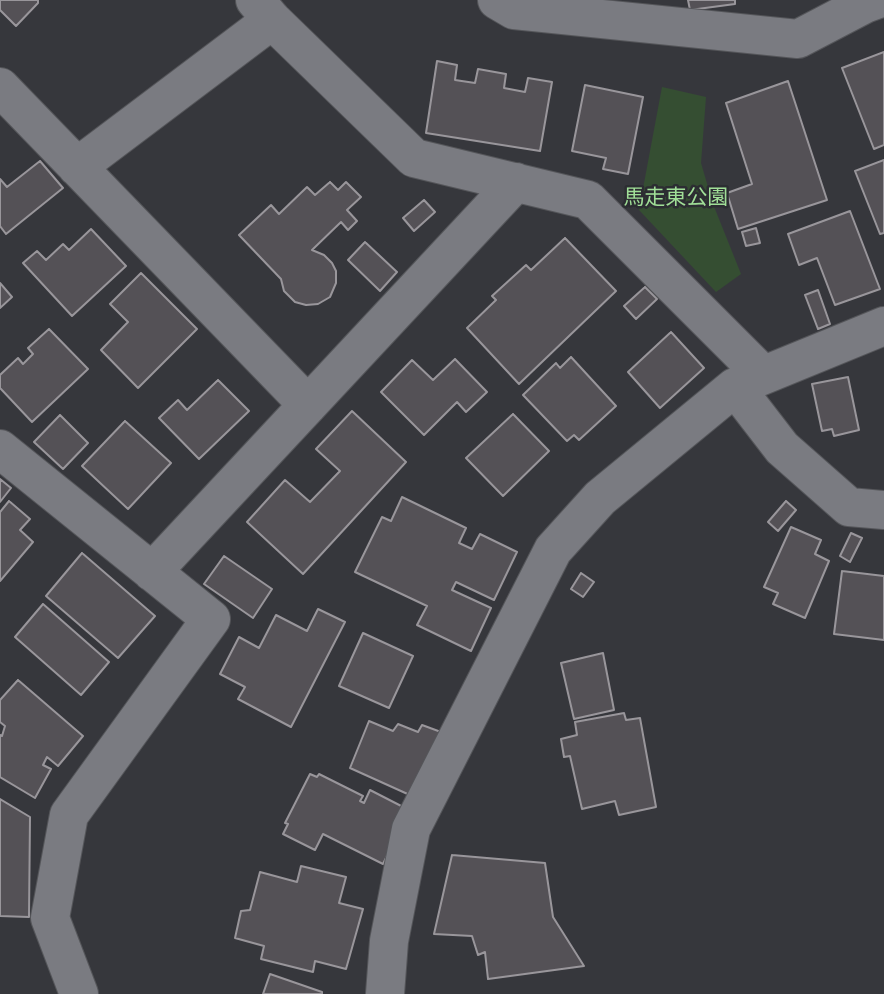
<!DOCTYPE html>
<meta charset="utf-8">
<style>
body{margin:0}
canvas{display:block;background:#36373c}
</style>
<canvas width="884" height="994"></canvas>
<script>
const c = document.querySelector('canvas').getContext('2d');
c.lineJoin = 'round';
function fill(path, color) {
  c.fillStyle = color;
  c.fill(path, 'evenodd');
}
function toPath(rows) {
  const path = new Path2D();
  for (const r of rows) {
    path.moveTo(r[0], r[1]);
    for (let i = 2; i < r.length; i += 2) path.lineTo(r[i], r[i + 1]);
  }
  return path;
}
function stroke(path, color, width, dash) {
  c.strokeStyle = color;
  c.lineWidth = width;
  c.lineCap = dash ? 'butt' : 'round';
  c.setLineDash(dash || []);
  c.stroke(path);
}
function drawText(font, color, halo, rows, align = 'center') {
  c.font = font + ' Figtree,"Noto Sans JP",sans-serif';
  c.lineWidth = 5;
  c.setLineDash([]);
  c.textBaseline = 'middle';
  c.strokeStyle = halo;
  c.fillStyle = color;
  for (const [text, x, y, turn = 0] of rows) {
    c.save();
    c.translate(x, y);
    c.rotate((+turn || 0) * Math.PI / 180);
    c.textAlign = isNaN(turn) ? turn : align;
    if (halo) c.strokeText(text, 0, 0);
    c.fillText(text, 0, 0);
    c.restore();
  }
}
const green = toPath([
 [662,87,706,97,701,163,713,204,741,274,716,292,639,210]
]);
const building = toPath([
 [0,0,38,0,38,3,16,26,0,10,0,0],
 [688,0,735,0,735,4,690,10,688,0],
 [884,52,884,145,874,149,842,68,884,52],
 [437,61,457,65,455,80,475,83,478,69,506,74,504,88,525,92,528,78,552,82,540,151,426,133,437,61],
 [788,81,827,200,738,229,727,193,752,184,726,103,788,81],
 [585,85,643,97,628,174,603,169,606,158,572,151,585,85],
 [884,160,884,233,880,234,855,171,884,160],
 [40,161,63,188,6,234,0,226,0,179,7,187,40,161],
 [330,182,338,190,346,182,361,197,347,210,357,221,348,230,341,222,312,250,324,255,332,263,336,271,336,283,330,297,318,304,306,305,295,302,284,291,281,279,239,235,271,205,279,214,307,187,315,195,330,182],
 [424,200,435,212,414,231,403,218,424,200],
 [850,211,880,289,835,305,817,258,799,265,788,234,850,211],
 [756,228,760,243,746,246,742,232,756,228],
 [91,229,126,266,72,316,23,263,37,251,46,260,63,244,69,250,91,229],
 [565,238,616,291,519,384,467,328,496,300,492,296,526,265,531,270,565,238],
 [365,242,397,272,380,291,348,260,365,242],
 [141,273,197,329,138,388,101,350,128,322,110,304,141,273],
 [0,283,12,297,0,308,0,283],
 [645,287,657,299,636,319,624,306,645,287],
 [818,290,830,324,818,329,805,295,818,290],
 [49,329,88,369,32,422,0,388,0,375,18,358,23,364,33,354,28,348,49,329],
 [671,332,704,368,660,408,628,372,671,332],
 [571,357,616,406,579,440,574,435,567,441,523,395,556,363,560,368,571,357],
 [455,359,487,392,466,412,457,402,424,435,381,392,412,360,433,380,455,359],
 [848,377,859,430,834,436,832,429,822,431,812,384,848,377],
 [218,380,249,411,199,459,159,418,178,400,187,410,218,380],
 [352,411,406,462,303,574,247,522,285,480,310,502,340,471,316,449,352,411],
 [513,414,549,451,503,496,466,458,513,414],
 [60,415,88,443,63,469,34,442,60,415],
 [125,421,171,463,128,509,82,466,125,421],
 [0,479,11,488,0,502,0,479],
 [402,497,466,528,459,543,472,549,480,534,517,552,494,600,456,582,452,590,491,608,471,651,417,625,427,606,355,572,382,517,391,521,402,497],
 [9,501,30,519,20,530,33,542,0,581,0,512,9,501],
 [786,501,796,510,778,531,768,522,786,501],
 [791,527,821,540,815,554,829,561,805,618,773,604,778,593,764,587,791,527],
 [851,533,862,538,850,562,840,556,851,533],
 [82,553,155,616,118,658,46,596,82,553],
 [224,556,272,589,253,618,204,584,224,556],
 [842,571,884,576,884,640,834,634,842,571],
 [581,573,594,582,583,597,571,589,581,573],
 [43,604,109,662,81,695,15,637,43,604],
 [318,609,345,622,291,727,238,699,245,687,220,674,239,637,259,648,276,615,307,631,318,609],
 [363,633,413,656,389,708,339,686,363,633],
 [603,653,614,710,574,719,561,663,603,653],
 [18,680,83,736,58,766,47,757,43,765,51,769,35,798,0,777,0,735,2,736,5,726,0,722,0,700,18,680],
 [624,713,626,720,640,718,656,807,619,815,615,801,582,809,570,756,564,757,561,739,577,735,575,722,624,713],
 [369,721,393,731,398,724,418,732,422,725,441,732,412,796,350,768,369,721],
 [310,774,317,777,319,774,363,796,360,801,364,803,370,790,409,810,383,864,323,834,315,850,283,834,288,824,285,823,310,774],
 [0,799,30,817,29,917,0,916,0,799],
 [452,855,545,863,553,917,584,966,488,979,485,952,478,955,472,936,434,934,452,855],
 [301,866,346,877,339,903,363,909,346,969,315,961,313,972,261,959,264,946,235,938,241,911,250,910,260,872,297,882,301,866],
 [270,974,322,992,322,994,263,994,270,974]
]);
const street = toPath([
 [255,0,272,20,414,158,588,200,763,375],
 [497,0,514,10,798,39,865,4,876,0],
 [0,87,308,405],
 [77,167,272,20],
 [735,387,782,448,849,507,884,510],
 [0,449,211,619,69,815,50,918,79,994],
 [152,572,516,182],
 [385,994,389,941,411,829,553,550,600,498,735,387,884,326]
]);
const parkNames = [
 ["馬走東公園",676,198]
];
fill(green, '#354e32');
fill(building, '#545156');
stroke(building, '#99969b', 2);
stroke(street, '#55565a', 40);
stroke(street, '#7a7b81', 38);
drawText('21px', '#a0de97', '#2c2d32', parkNames);
</script>
